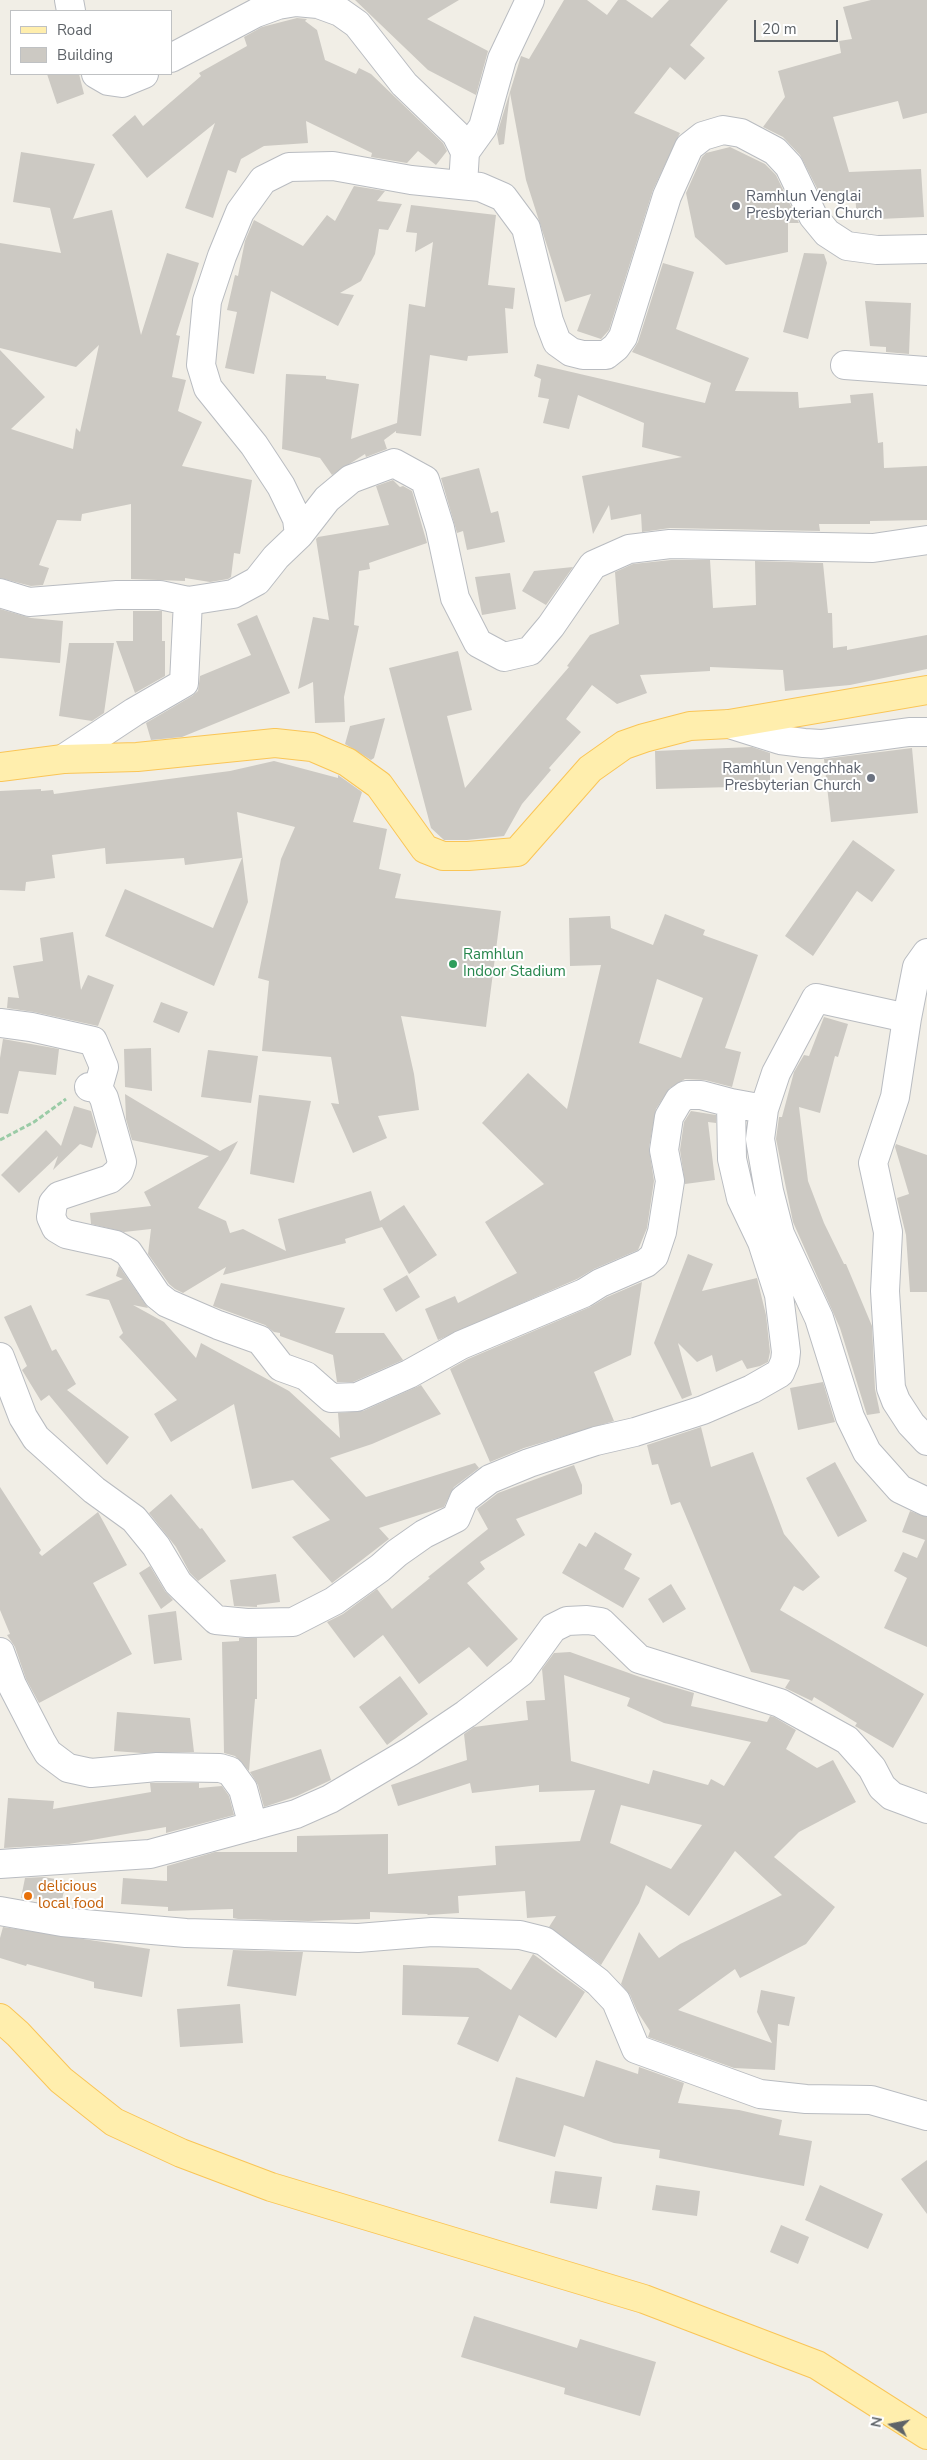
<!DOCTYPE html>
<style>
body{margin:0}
#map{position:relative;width:927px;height:2460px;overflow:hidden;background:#f1eee6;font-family:"Nunito Sans",sans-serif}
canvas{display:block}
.legend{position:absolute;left:10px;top:10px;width:162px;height:65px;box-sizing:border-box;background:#fff;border:1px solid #bfc1c3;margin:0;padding:6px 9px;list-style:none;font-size:15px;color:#5e6368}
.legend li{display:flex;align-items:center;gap:10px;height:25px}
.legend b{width:25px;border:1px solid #bfc1c3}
.north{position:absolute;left:867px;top:2400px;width:50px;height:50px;-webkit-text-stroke:4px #fff;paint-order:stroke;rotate:281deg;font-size:14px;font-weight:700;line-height:20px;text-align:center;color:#5e6368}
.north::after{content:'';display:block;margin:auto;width:18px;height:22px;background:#5e6368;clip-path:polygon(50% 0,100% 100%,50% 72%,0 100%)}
.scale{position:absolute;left:754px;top:20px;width:84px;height:22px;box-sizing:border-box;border:2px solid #5e6368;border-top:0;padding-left:6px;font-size:15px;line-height:18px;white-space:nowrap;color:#5e6368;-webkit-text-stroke:4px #fff;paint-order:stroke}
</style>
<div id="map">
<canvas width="927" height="2460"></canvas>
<ul class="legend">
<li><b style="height:6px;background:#ffeead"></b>Road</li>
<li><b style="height:14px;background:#ccc9c3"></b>Building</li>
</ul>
<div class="north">N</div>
<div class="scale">20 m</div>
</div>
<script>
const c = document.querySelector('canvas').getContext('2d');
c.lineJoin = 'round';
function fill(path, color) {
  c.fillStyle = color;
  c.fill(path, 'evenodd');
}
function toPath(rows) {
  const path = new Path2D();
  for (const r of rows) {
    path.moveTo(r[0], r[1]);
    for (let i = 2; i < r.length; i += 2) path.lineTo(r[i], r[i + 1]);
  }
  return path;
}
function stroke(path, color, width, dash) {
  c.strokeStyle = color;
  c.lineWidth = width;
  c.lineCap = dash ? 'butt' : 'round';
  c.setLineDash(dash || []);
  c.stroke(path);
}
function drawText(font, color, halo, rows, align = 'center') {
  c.font = font + ' "Nunito Sans",sans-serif';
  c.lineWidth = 4;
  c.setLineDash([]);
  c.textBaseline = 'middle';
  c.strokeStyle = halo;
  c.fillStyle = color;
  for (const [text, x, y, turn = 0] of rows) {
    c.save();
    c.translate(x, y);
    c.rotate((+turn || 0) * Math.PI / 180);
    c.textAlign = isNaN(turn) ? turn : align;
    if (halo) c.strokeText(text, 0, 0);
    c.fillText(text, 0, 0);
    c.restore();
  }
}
const building = toPath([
 [355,0,459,0,427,19,488,51,476,95,428,70],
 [564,0,587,0,607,15,618,0,626,0,652,18,669,0,728,0,690,45,705,58,685,80,670,67,634,113,680,133,653,190,609,330,601,339,577,331,591,294,565,302,526,180,510,93,504,144,499,145,497,134,521,56,529,59],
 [871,0,927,0,927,113,903,119,898,101,833,117,849,172,921,169,924,217,857,220,855,193,824,202,800,155,783,137,763,127,785,97,778,71,841,53,839,41,852,39,843,7],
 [297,18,307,19,305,21,317,30,325,60,356,74,359,68,371,74,443,143,447,151,436,165,418,151,407,163,371,157,372,153,306,121,308,143,264,146,241,159,236,173,228,170,213,218,185,208,215,123,147,178,112,135,135,115,143,126,201,76,199,73,247,46,244,37,262,27],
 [47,74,79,74,84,94,57,104],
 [730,147,765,164,776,175,799,223,788,223,788,252,726,265,695,237,686,193,702,157,706,153],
 [21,152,95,164,73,219,112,210,141,335,167,253,199,263,176,335,180,336,172,377,186,380,178,411,202,422,182,466,252,480,240,554,234,553,231,577,228,579,210,582,185,578,185,581,131,579,131,504,82,514,81,521,57,520,39,565,49,568,43,585,31,586,0,578,0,350,45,397,11,429,73,449,76,428,80,432,99,345,76,367,0,348,0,243,61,253,50,208,13,202],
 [354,186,385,191,377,201,402,204,388,230,379,229,375,254,361,281,340,293,354,295,338,326,271,291,254,374,225,368,237,312,227,310,235,275,238,276,245,241,254,220,303,246,327,215,335,221],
 [411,205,496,215,488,285,515,288,513,309,505,308,508,353,468,356,467,361,430,355,421,436,396,433,396,431,384,440,387,449,366,457,365,454,332,475,320,458,282,449,286,374,326,376,326,379,359,384,351,439,397,423,409,304,425,307,433,242,415,252,417,233,406,232],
 [804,253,824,254,827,263,808,339,783,332],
 [663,263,694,272,676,329,749,358,735,391,798,392,799,408,851,403,850,395,873,393,878,443,883,442,884,468,927,466,927,520,870,521,870,524,819,524,820,531,670,528,642,532,641,514,611,520,609,505,593,534,582,476,682,457,642,447,644,423,578,395,569,429,543,423,549,399,538,397,541,379,534,376,537,364,705,403,711,383,632,352,638,342],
 [865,301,911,303,909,354,886,352,886,347,870,346],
 [479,468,491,513,498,511,505,542,467,550,463,531,457,533,441,478],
 [393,480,400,487,403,486,412,491,427,543,369,563,370,569,359,571,354,625,359,626,344,697,345,722,315,723,313,682,298,689,313,617,329,620,316,539,318,537,389,525,376,486],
 [671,560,710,560,713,608,756,605,755,561,823,563,828,613,832,613,833,648,847,646,847,650,927,635,927,669,850,685,785,691,783,670,710,667,710,671,640,675,647,693,617,704,592,685,566,719,581,732,549,768,551,770,522,804,504,836,467,840,444,840,431,828,389,668,458,651,472,710,447,716,465,788,569,667,567,666,590,635,619,624,615,572,633,564],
 [573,567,546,605,522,591,534,571],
 [510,573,516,609,482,615,475,577],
 [0,609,31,618,63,621,60,663,0,658],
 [133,611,162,611,162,641,165,641,165,676,135,693,116,641,133,641],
 [257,615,290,693,182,737,151,740,146,723,192,696,198,691,200,676,251,655,237,624],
 [69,643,114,643,104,713,92,721,59,716],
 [385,718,374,758,371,760,345,744,350,726],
 [752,747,770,753,770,786,656,789,655,751],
 [912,748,918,813,831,822,824,759],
 [274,761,338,778,338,775,362,792,353,822,387,829,379,869,401,874,395,898,501,911,486,1027,401,1016,414,1074,419,1110,378,1116,387,1138,353,1153,331,1103,339,1104,331,1057,262,1051,269,981,258,978,281,859,295,827,237,812,248,902,214,986,105,936,125,889,213,928,242,858,185,865,184,858,106,864,105,848,52,855,55,878,26,882,25,891,0,890,0,791,41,789,41,791,53,790,54,794,230,771],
 [853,840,895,870,872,902,857,891,813,956,785,936],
 [665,914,705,930,703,935,758,955,725,1048,741,1052,732,1087,705,1080,685,1079,670,1088,656,1109,649,1148,654,1181,647,1228,638,1250,594,1269,577,1279,438,1340,425,1309,455,1296,458,1303,517,1273,485,1222,544,1184,482,1123,528,1073,567,1109,601,965,570,966,569,918,610,916,611,928,653,945],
 [657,979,703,998,681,1058,639,1043],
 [73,932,81,990,88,975,114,985,98,1026,34,1012,7,1008,8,997,19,998,13,966,43,961,40,938],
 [161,1002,188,1012,179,1033,153,1022],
 [824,1017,848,1024,838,1057,835,1056,820,1113,799,1107,808,1181,824,1223,844,1264,846,1264,872,1326,875,1389,880,1413,867,1415,840,1328,793,1222,776,1139,779,1117,782,1117,794,1072,804,1055,809,1056],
 [3,1039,59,1049,56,1075,19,1071,8,1114,0,1113,0,1058],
 [151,1048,152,1091,125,1087,124,1049],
 [208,1050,258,1056,251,1103,201,1097],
 [125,1094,220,1151,238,1141,228,1160,198,1208,226,1221,230,1233,243,1229,286,1251,278,1219,371,1191,380,1221,404,1205,437,1255,409,1274,382,1227,345,1239,346,1243,223,1275,226,1267,183,1293,175,1289,169,1284,148,1254,151,1229,124,1232,91,1224,90,1213,151,1206,144,1192,209,1156,132,1140,126,1119],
 [259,1095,311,1101,294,1183,250,1174],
 [74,1106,91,1111,97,1132,92,1148,80,1144,53,1170,58,1156,19,1193,1,1175,46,1130,61,1146],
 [691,1111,716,1115,716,1123,708,1122,715,1180,685,1184,680,1150,684,1122],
 [896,1144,927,1155,927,1292,910,1292,906,1235,897,1198,909,1194,895,1147],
 [688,1254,713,1264,702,1291,757,1278,766,1315,770,1352,768,1362,760,1366,747,1369,742,1360,716,1372,712,1355,697,1362,678,1343,692,1395,682,1399,654,1343],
 [119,1266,148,1308,133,1305,164,1322,196,1358,201,1343,289,1391,340,1438,338,1413,363,1411,421,1385,441,1414,372,1444,330,1458,366,1497,475,1463,479,1468,454,1487,444,1507,379,1528,389,1539,332,1583,292,1537,330,1520,293,1480,252,1489,234,1404,171,1442,154,1414,177,1400,119,1337,123,1333,109,1300,85,1295,123,1279,116,1276],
 [407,1275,420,1297,396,1312,383,1289],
 [642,1282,631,1355,594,1372,614,1421,524,1448,490,1462,450,1369,468,1359,590,1307,607,1297],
 [221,1283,345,1308,335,1333,384,1333,403,1360,353,1382,337,1382,333,1355,280,1336,280,1333,274,1332,265,1325,213,1306],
 [31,1305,52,1351,56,1349,76,1384,67,1390,129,1437,107,1465,49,1395,41,1401,22,1370,27,1366,4,1317],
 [823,1382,835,1422,798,1430,790,1388],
 [701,1427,711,1467,753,1452,784,1534,820,1577,803,1591,794,1586,780,1610,924,1694,893,1748,855,1726,857,1723,814,1697,812,1701,785,1688,790,1680,751,1672,680,1502,671,1505,658,1464,652,1465,647,1445],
 [835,1462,867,1521,838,1537,806,1478],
 [574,1465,582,1485,582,1494,516,1519,525,1535,480,1562,485,1569,467,1583,518,1639,487,1667,469,1647,419,1684,383,1635,354,1658,327,1622,343,1614,377,1589,392,1609,430,1578,428,1577,488,1529,477,1509,498,1493],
 [0,1487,41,1550,39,1553,42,1556,98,1512,127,1565,93,1583,132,1654,39,1703,26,1679,15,1647,7,1635,10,1634,0,1610],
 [171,1494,200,1529,202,1528,226,1561,198,1581,190,1573,176,1547,149,1513],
 [910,1511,927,1517,927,1647,884,1628,907,1578,894,1571,903,1552,917,1558,925,1540,902,1532],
 [595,1532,632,1554,624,1569,640,1578,623,1608,562,1573,579,1543,586,1547],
 [150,1566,165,1591,173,1600,161,1609,139,1573],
 [276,1574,280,1602,257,1605,257,1607,234,1606,230,1580],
 [671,1584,686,1609,663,1623,648,1599],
 [176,1611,182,1660,154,1664,148,1615],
 [239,1638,257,1638,257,1699,255,1699,249,1771,235,1756,224,1753,222,1642,239,1641],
 [570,1652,640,1677,694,1693,691,1706,767,1722,770,1716,774,1717,796,1730,786,1749,817,1768,833,1760,856,1802,799,1832,774,1857,835,1907,806,1944,740,1978,735,1969,678,2010,772,2043,757,2012,761,1990,795,1997,789,2026,778,2024,775,2070,734,2068,648,2037,650,2031,637,2011,630,1995,621,1984,639,1932,659,1958,680,1944,782,1895,735,1851,689,1916,646,1885,639,1903,601,1965,549,1927,556,1916,527,1918,525,1891,458,1896,459,1913,428,1915,427,1914,370,1912,370,1919,308,1921,238,1919,233,1918,233,1909,168,1911,168,1907,121,1904,123,1878,167,1881,167,1866,215,1852,297,1852,297,1836,388,1834,388,1874,496,1865,495,1846,580,1841,595,1790,539,1792,539,1785,472,1793,470,1783,398,1806,391,1785,467,1760,464,1734,474,1727,528,1720,526,1701,545,1700,542,1669,554,1653],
 [564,1675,630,1698,627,1706,664,1723,751,1742,724,1786,711,1779,708,1785,653,1770,649,1784,571,1761],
 [621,1805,702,1825,671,1869,610,1843],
 [400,1676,428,1714,387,1745,359,1707],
 [117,1712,190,1718,194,1752,141,1753,114,1751],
 [321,1749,331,1780,297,1796,264,1807,258,1785,250,1772],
 [150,1783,199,1783,199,1788,222,1786,229,1796,234,1815,166,1833,166,1827,69,1844,4,1848,8,1798,54,1801,53,1809,151,1792],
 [44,1877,66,1881,62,1900,21,1898,25,1878],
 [3,1927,150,1949,142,1997,94,1988,94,1982,27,1964,26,1966,0,1958,0,1938],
 [233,1950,303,1952,296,1996,227,1986],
 [533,1954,585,1992,556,2038,519,2015,498,2062,457,2044,469,2017,402,2015,403,1965,478,1968,511,1990],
 [240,2004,243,2043,180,2047,177,2009],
 [596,2060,638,2074,639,2067,684,2083,678,2103,739,2110,782,2120,779,2135,812,2141,804,2186,659,2158,660,2150,614,2143,564,2125,555,2157,498,2141,516,2077,584,2097],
 [927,2160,927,2214,901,2179],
 [555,2171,602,2177,597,2209,550,2203],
 [656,2185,700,2191,697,2216,652,2210],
 [820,2185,883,2214,868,2249,805,2220],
 [781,2225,809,2237,798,2264,770,2252],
 [474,2316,577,2348,580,2339,656,2362,640,2416,564,2394,565,2388,461,2357]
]);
const path = toPath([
 [0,1140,34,1122,66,1099]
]);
const minor = toPath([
 [69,0,71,11],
 [171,58,256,13,278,5,296,2,318,4,340,12,357,24,404,84,456,134,465,152,463,185],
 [96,74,108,81,122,83,144,74],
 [465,152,483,127,502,59,530,0],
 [845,365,927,371],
 [299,535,297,519,281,486,254,445,208,388,201,365,207,301,222,256,240,212,263,180,289,167,333,166,411,180,480,187,503,197,526,228,549,321,557,342,571,352,583,355,606,355,616,347,623,337,667,196,689,147,703,136,723,130,741,133,775,151,789,166,813,216,827,233,847,246,877,250,927,249],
 [0,593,29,602,117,595,160,595,188,601,233,594,257,581,276,557,299,535,327,499,351,479,394,463,425,480,440,528,455,598,478,643,504,657,530,651,551,626,593,565,629,549,670,544,873,548,927,540],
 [729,724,780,740,804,743,821,744,909,732,927,732],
 [63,759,134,712,184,683,188,601],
 [927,953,917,967,907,1018,816,998,776,1073,764,1109,760,1139,769,1191,780,1234,819,1318,850,1417,867,1452,900,1489,927,1502],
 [907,1018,895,1097,873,1163,888,1232,885,1291,891,1388,896,1401,911,1424,927,1441],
 [0,1023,31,1027,93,1041,104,1067,98,1088],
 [89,1087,98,1088,104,1098,122,1162,119,1171,110,1179,59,1196,53,1203,51,1217,56,1228,66,1234,116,1245,128,1252,157,1295,167,1303,218,1325,260,1340,281,1367,306,1376,331,1398,357,1397,409,1374,461,1345,584,1293,600,1283,646,1263,654,1256,662,1232,670,1181,664,1150,669,1117,679,1100,686,1095,701,1095,731,1103,764,1109],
 [0,1357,23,1417,36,1438,94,1490,134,1519,156,1546,178,1583,216,1620,247,1623,293,1622,334,1601,380,1568,397,1553,424,1534,456,1518,464,1499,490,1479,529,1463,596,1441,635,1432,703,1410,752,1389,780,1373,785,1361,786,1352,779,1295,762,1242,741,1198,732,1159,731,1103],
 [0,1652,12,1685,41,1741,48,1753,68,1768,91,1773,157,1767,220,1768,230,1771,243,1789,253,1826],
 [0,1864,150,1854,296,1814,330,1799,411,1751,466,1714,521,1672,553,1628,567,1621,587,1620,601,1622,639,1659,780,1703,847,1740,872,1768,882,1787,892,1796,927,1809],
 [0,1911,62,1922,186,1933,358,1938,432,1932,520,1935,544,1941,598,1982,616,2001,636,2049,760,2094,806,2099,871,2100,927,2116]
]);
const major = toPath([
 [0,767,63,759,137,757,275,743,312,747,347,762,379,785,425,849,443,856,468,856,517,852,590,769,624,745,644,738,690,726,729,724,927,690],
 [0,2018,18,2034,61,2080,114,2122,181,2153,271,2187,644,2299,817,2365,927,2435]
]);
const markers = [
 [736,206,5,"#6b7280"],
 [871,778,5,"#6b7280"],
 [453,964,5,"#2e9e5b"],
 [28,1896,5,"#e8710a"]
];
const worshipNames = [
 ["Ramhlun Venglai",746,197],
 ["Presbyterian Church",746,214],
 ["Ramhlun Vengchhak",861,769,"right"],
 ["Presbyterian Church",861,786,"right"]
];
const leisureNames = [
 ["Ramhlun",463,955],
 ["Indoor Stadium",463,972]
];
const foodNames = [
 ["delicious",38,1887],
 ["local food",38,1904]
];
fill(building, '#ccc9c3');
stroke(minor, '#b9bcc1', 30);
stroke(major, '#fac556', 30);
stroke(path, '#9acba6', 3, [5, 2.5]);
stroke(minor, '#fff', 28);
stroke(major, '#ffeead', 28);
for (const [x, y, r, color] of markers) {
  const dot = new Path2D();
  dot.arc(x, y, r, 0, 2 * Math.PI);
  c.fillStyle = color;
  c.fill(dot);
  stroke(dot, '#fff', 2);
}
drawText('15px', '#5b616d', '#fff', worshipNames, 'left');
drawText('15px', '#27864d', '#fff', leisureNames, 'left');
drawText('15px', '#c56008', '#fff', foodNames, 'left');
</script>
